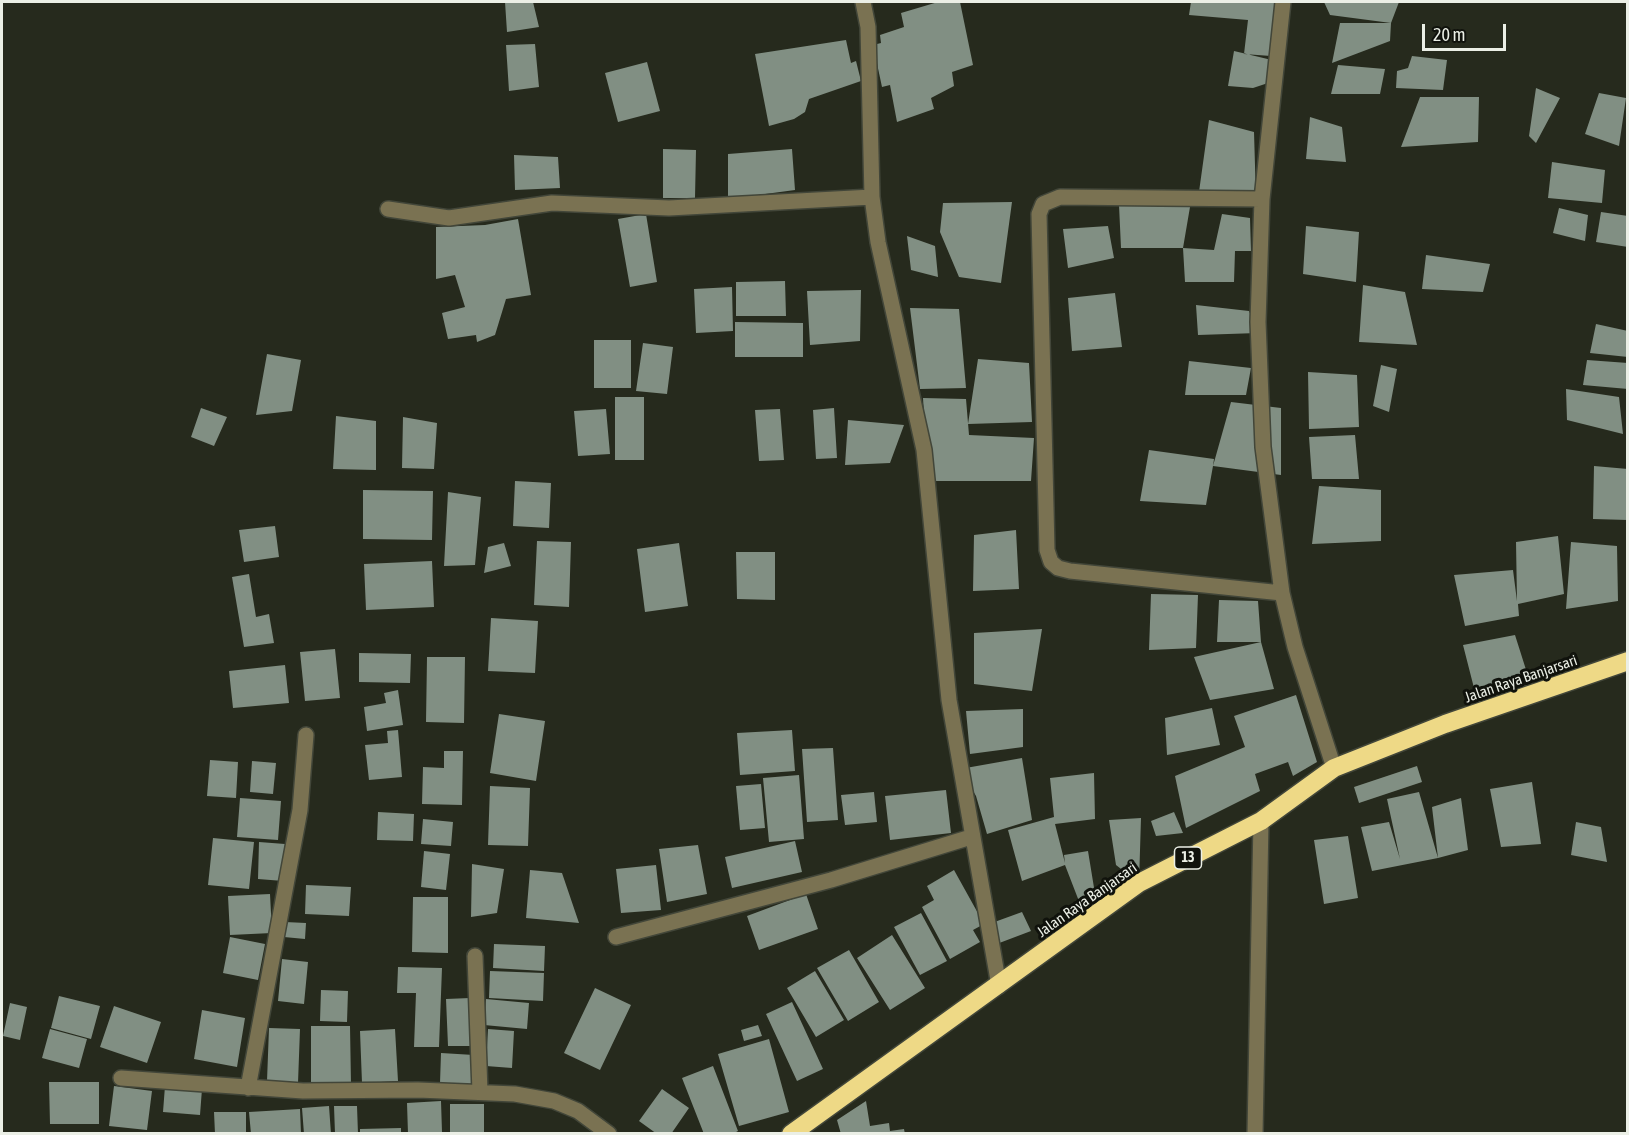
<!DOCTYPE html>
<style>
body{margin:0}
#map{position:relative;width:1629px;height:1135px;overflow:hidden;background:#262a1d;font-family:"Asap Condensed",sans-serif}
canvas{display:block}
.frame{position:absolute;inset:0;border:3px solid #ebefe6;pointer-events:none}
.scale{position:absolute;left:1422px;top:24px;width:84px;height:27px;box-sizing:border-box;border:3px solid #ebefe6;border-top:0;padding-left:8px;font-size:18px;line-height:21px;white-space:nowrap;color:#ebefe6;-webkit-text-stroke:4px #10120c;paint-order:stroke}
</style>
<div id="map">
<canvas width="1629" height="1135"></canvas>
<div class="frame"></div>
<div class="scale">20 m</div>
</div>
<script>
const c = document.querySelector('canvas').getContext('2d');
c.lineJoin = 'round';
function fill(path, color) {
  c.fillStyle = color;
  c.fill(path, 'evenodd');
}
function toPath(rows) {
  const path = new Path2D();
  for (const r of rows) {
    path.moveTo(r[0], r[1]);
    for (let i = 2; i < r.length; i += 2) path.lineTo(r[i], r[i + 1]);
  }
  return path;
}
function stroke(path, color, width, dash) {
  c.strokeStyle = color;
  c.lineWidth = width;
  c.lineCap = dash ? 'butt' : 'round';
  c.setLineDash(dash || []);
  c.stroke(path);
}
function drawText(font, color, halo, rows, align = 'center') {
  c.font = font + ' "Asap Condensed",sans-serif';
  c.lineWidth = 6;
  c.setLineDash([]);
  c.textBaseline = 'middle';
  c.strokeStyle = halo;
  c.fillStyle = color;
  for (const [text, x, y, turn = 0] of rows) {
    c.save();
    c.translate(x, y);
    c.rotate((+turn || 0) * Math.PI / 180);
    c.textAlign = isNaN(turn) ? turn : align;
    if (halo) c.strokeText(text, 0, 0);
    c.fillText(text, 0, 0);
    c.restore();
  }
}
const building = toPath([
 [505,2,533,2,539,27,507,32],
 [938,2,960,2,973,65,952,72,954,86,931,98,934,109,897,122,890,85,882,87,873,45,881,43,880,35,904,27,901,13],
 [1191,2,1279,2,1271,56,1244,54,1248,20,1189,15],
 [1324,2,1399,2,1391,23,1390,41,1332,63,1340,23,1391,23,1330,15],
 [846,40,851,63,856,61,861,81,809,99,805,112,794,119,769,126,755,54],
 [535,44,539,87,509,91,506,45],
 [1234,51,1276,61,1274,81,1253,88,1228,86],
 [1412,56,1447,60,1443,90,1396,88,1397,71,1408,68],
 [647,62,660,111,618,122,605,73],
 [1338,65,1385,69,1380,94,1331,94],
 [1536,88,1560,98,1536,143,1529,136],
 [1599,93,1626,98,1619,146,1585,134],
 [1420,97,1479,97,1478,142,1401,147],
 [1310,117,1342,127,1346,162,1306,159],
 [1209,120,1254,132,1256,199,1198,199],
 [663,149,696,150,695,198,663,198],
 [792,149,795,190,728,199,728,154],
 [514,155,558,157,560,188,515,190],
 [1552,162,1605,170,1602,203,1548,198],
 [1012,202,1001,283,959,277,940,232,943,203],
 [1119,205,1190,207,1183,248,1121,248],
 [1559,208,1588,215,1585,241,1553,233],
 [1601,212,1628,216,1628,247,1596,242],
 [646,214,657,282,630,287,618,219],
 [1222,214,1250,218,1251,251,1235,251,1234,282,1185,282,1183,248,1214,250],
 [518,219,531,295,506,299,495,335,477,342,476,335,448,339,442,313,465,307,455,275,436,279,436,227,485,225],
 [1108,226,1114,258,1068,268,1063,229],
 [1306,226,1359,232,1356,282,1303,274],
 [907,236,935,246,938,277,911,270],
 [1426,255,1490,264,1483,292,1422,289],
 [785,281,786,316,736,316,736,282],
 [1363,285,1405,292,1417,345,1359,342],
 [732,287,733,331,696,333,694,289],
 [861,290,860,341,810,345,807,291],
 [1115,293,1122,347,1072,351,1068,298],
 [1196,305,1249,311,1258,333,1198,335],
 [910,308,959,309,966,388,920,389],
 [735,322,803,323,803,357,735,357],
 [1596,324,1628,331,1628,357,1590,353],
 [594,340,631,340,631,388,594,388],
 [643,343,673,347,667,394,636,391],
 [267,354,301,360,292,411,256,415],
 [978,359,1029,363,1032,422,968,424],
 [1587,360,1628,363,1628,389,1583,385],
 [1189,361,1251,368,1246,395,1185,395],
 [1381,365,1397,369,1389,412,1373,406],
 [1308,372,1357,375,1359,427,1309,429],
 [1566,389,1619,397,1623,434,1567,420],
 [615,397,644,397,644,460,615,460],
 [923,398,966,399,969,435,1034,438,1031,481,928,481],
 [1231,402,1281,408,1281,475,1213,466,1206,505,1140,501,1149,450,1214,459,1213,466],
 [201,408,227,417,214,446,191,437],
 [834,408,837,458,816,459,813,410],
 [606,409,610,454,578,456,574,411],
 [780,409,784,460,759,461,755,410],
 [336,416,376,421,376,470,333,469],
 [403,417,437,423,434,469,402,468],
 [848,420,904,425,890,463,845,465],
 [1355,435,1359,479,1312,479,1309,437],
 [1594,466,1628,469,1628,520,1593,519],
 [515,481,551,483,549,528,513,526],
 [1319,486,1381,490,1381,541,1312,544],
 [363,490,433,491,432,540,363,539],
 [448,492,481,497,475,565,444,566],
 [275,526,279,557,244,562,239,530],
 [1016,530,1019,589,973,591,974,535],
 [1558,536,1564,594,1518,604,1519,616,1465,626,1454,575,1513,570,1517,601,1516,542],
 [537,541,571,542,569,607,534,605],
 [1571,542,1617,546,1618,601,1566,609],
 [504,543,511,566,484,573,488,547],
 [679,543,688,606,645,612,637,549],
 [736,552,775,552,775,600,737,599],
 [432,561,434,607,366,610,364,564],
 [249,574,256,617,269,614,274,643,244,647,232,577],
 [1151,594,1198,595,1196,648,1149,650],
 [1219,600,1258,601,1261,642,1274,689,1210,700,1194,657,1261,642,1217,642],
 [491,618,538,621,535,673,488,671],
 [1042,629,1032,691,974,684,974,633],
 [1515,635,1528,676,1474,688,1463,645],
 [335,649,340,698,305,701,300,652],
 [359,653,411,654,410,683,359,682],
 [427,657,465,657,464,723,426,722],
 [285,665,289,703,233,708,229,671],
 [398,690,403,725,367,731,364,707,386,703,384,693],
 [1296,695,1317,762,1293,776,1288,762,1255,774,1260,791,1186,828,1175,776,1245,747,1234,716],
 [1212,708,1220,745,1167,755,1165,718],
 [1023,709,1023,747,970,754,966,711],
 [499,714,545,721,536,781,490,773],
 [398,730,402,777,369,780,365,745,388,743,387,731],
 [792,730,795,771,740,775,737,733],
 [833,748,838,820,807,822,802,749],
 [444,751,463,751,462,805,422,804,423,767,444,768],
 [1022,758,1032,820,987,834,976,796,960,769],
 [210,760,238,762,236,798,207,796],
 [252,761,276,763,273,794,250,792],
 [1417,766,1422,782,1359,803,1354,787],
 [1094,773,1095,819,1055,824,1065,863,1064,855,1088,851,1097,906,1087,922,1065,865,1022,881,1008,830,1054,817,1050,778],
 [799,775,804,839,769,842,763,778],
 [1532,782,1541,844,1501,847,1490,789],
 [761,784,765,828,740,830,736,786],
 [490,786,530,788,528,846,488,845],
 [946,790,951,833,890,840,885,796],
 [874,792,877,822,845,825,841,795],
 [1419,792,1438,858,1372,871,1361,827,1389,822,1400,859,1387,799],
 [240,798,281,801,278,840,237,837],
 [1461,798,1468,850,1438,858,1432,807],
 [378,812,414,814,413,841,377,840],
 [1174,812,1183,833,1156,836,1151,821],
 [1141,818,1139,883,1116,865,1109,820],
 [423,819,453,822,451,846,421,844],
 [1576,822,1601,827,1607,862,1571,855],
 [1348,836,1358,898,1324,904,1314,840],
 [213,838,254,842,249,889,208,885],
 [795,841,802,872,732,888,725,857],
 [259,842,285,844,283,881,258,879],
 [698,845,707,894,667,902,659,849],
 [424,851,450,854,446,890,421,887],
 [472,864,504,869,497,913,471,917],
 [656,865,661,910,621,913,616,869],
 [530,870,562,873,579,923,526,918],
 [954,870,984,924,973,930,980,942,950,959,922,907,934,900,927,886],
 [306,885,351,887,349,916,305,914],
 [270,894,272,933,230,935,228,896],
 [806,894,818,929,759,950,747,916],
 [413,897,448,897,448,953,412,952],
 [1022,912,1031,931,994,945,989,924],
 [921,913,947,961,920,975,894,927],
 [285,922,306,923,305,939,284,937],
 [892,935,925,988,890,1010,857,958],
 [230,937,265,944,258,980,223,973],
 [494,944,545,946,544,971,493,968],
 [849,950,879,1002,848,1021,817,968],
 [282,959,308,962,304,1004,278,1001],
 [398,967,442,968,439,1047,414,1047,416,993,397,993],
 [490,971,544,973,543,1001,489,998],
 [815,971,844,1020,816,1037,787,988],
 [595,988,631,1005,600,1070,564,1053],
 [321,990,348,991,347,1022,320,1021],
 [59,996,100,1006,91,1039,51,1028],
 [470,998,472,1046,448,1046,446,999],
 [486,999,529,1003,527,1029,484,1025],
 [792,1002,823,1069,797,1081,766,1014],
 [10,1003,27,1007,20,1040,3,1036],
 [114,1006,161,1022,147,1063,100,1047],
 [202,1010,245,1018,237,1067,194,1059],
 [758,1025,762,1036,744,1041,741,1030],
 [311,1026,350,1026,351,1085,311,1086],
 [269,1028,300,1029,298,1083,267,1081],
 [50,1029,87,1039,79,1068,42,1058],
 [395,1029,398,1081,362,1083,360,1031],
 [488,1029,514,1031,512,1068,486,1066],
 [769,1039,789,1112,739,1126,718,1054],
 [441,1053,474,1055,473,1085,440,1083],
 [713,1066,738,1131,732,1134,704,1134,682,1078],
 [49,1082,99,1082,99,1124,50,1124],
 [114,1086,152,1091,147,1130,109,1126],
 [165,1086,202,1089,200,1115,163,1112],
 [662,1089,689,1108,671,1134,657,1134,639,1121],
 [441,1101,442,1132,408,1134,407,1103],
 [866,1101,870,1126,889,1123,890,1131,904,1129,905,1134,841,1134,837,1120],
 [450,1104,484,1104,484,1134,450,1134],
 [329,1106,331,1134,304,1134,302,1108],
 [334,1106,357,1106,358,1134,335,1134],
 [300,1109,301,1134,251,1134,249,1112],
 [214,1112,246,1112,246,1134,215,1134],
 [401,1128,401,1134,360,1134,360,1129]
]);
const minor = toPath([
 [863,2,868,27,872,197,878,242,924,450,949,700,999,986],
 [1283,2,1262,199,1258,322,1263,447,1282,593,1295,647,1334,768],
 [1262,199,1060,197,1043,204,1039,214,1047,550,1051,562,1058,568,1070,571,1282,593],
 [388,209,449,218,552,203,669,208,872,197],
 [616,937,831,880,971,837],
 [475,956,480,1092],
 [121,1078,303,1091,418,1090,515,1094,554,1101,578,1111,609,1134],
 [248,1088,300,810,306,735],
 [1255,1134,1261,821]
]);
const highway = toPath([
 [791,1134,1139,883,1261,821,1334,768,1445,724,1628,661]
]);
const shields = [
 [1188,858,27]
];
const shieldNames = [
 ["13",1188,858]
];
const streetNames = [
 ["Jalan Raya Banjarsari",1521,679,-19],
 ["Jalan Raya Banjarsari",1087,900,-35]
];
fill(building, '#818f83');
stroke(minor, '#424639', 18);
stroke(highway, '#424639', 21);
stroke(minor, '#7a7252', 15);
stroke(highway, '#eed986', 18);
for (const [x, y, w] of shields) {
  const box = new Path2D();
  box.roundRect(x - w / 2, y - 11, w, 22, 4.5);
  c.fillStyle = '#10120c';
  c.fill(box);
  stroke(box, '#ebefe6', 1.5);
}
drawText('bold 14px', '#ebefe6', null, shieldNames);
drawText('15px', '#ebefe6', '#10120c', streetNames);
</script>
